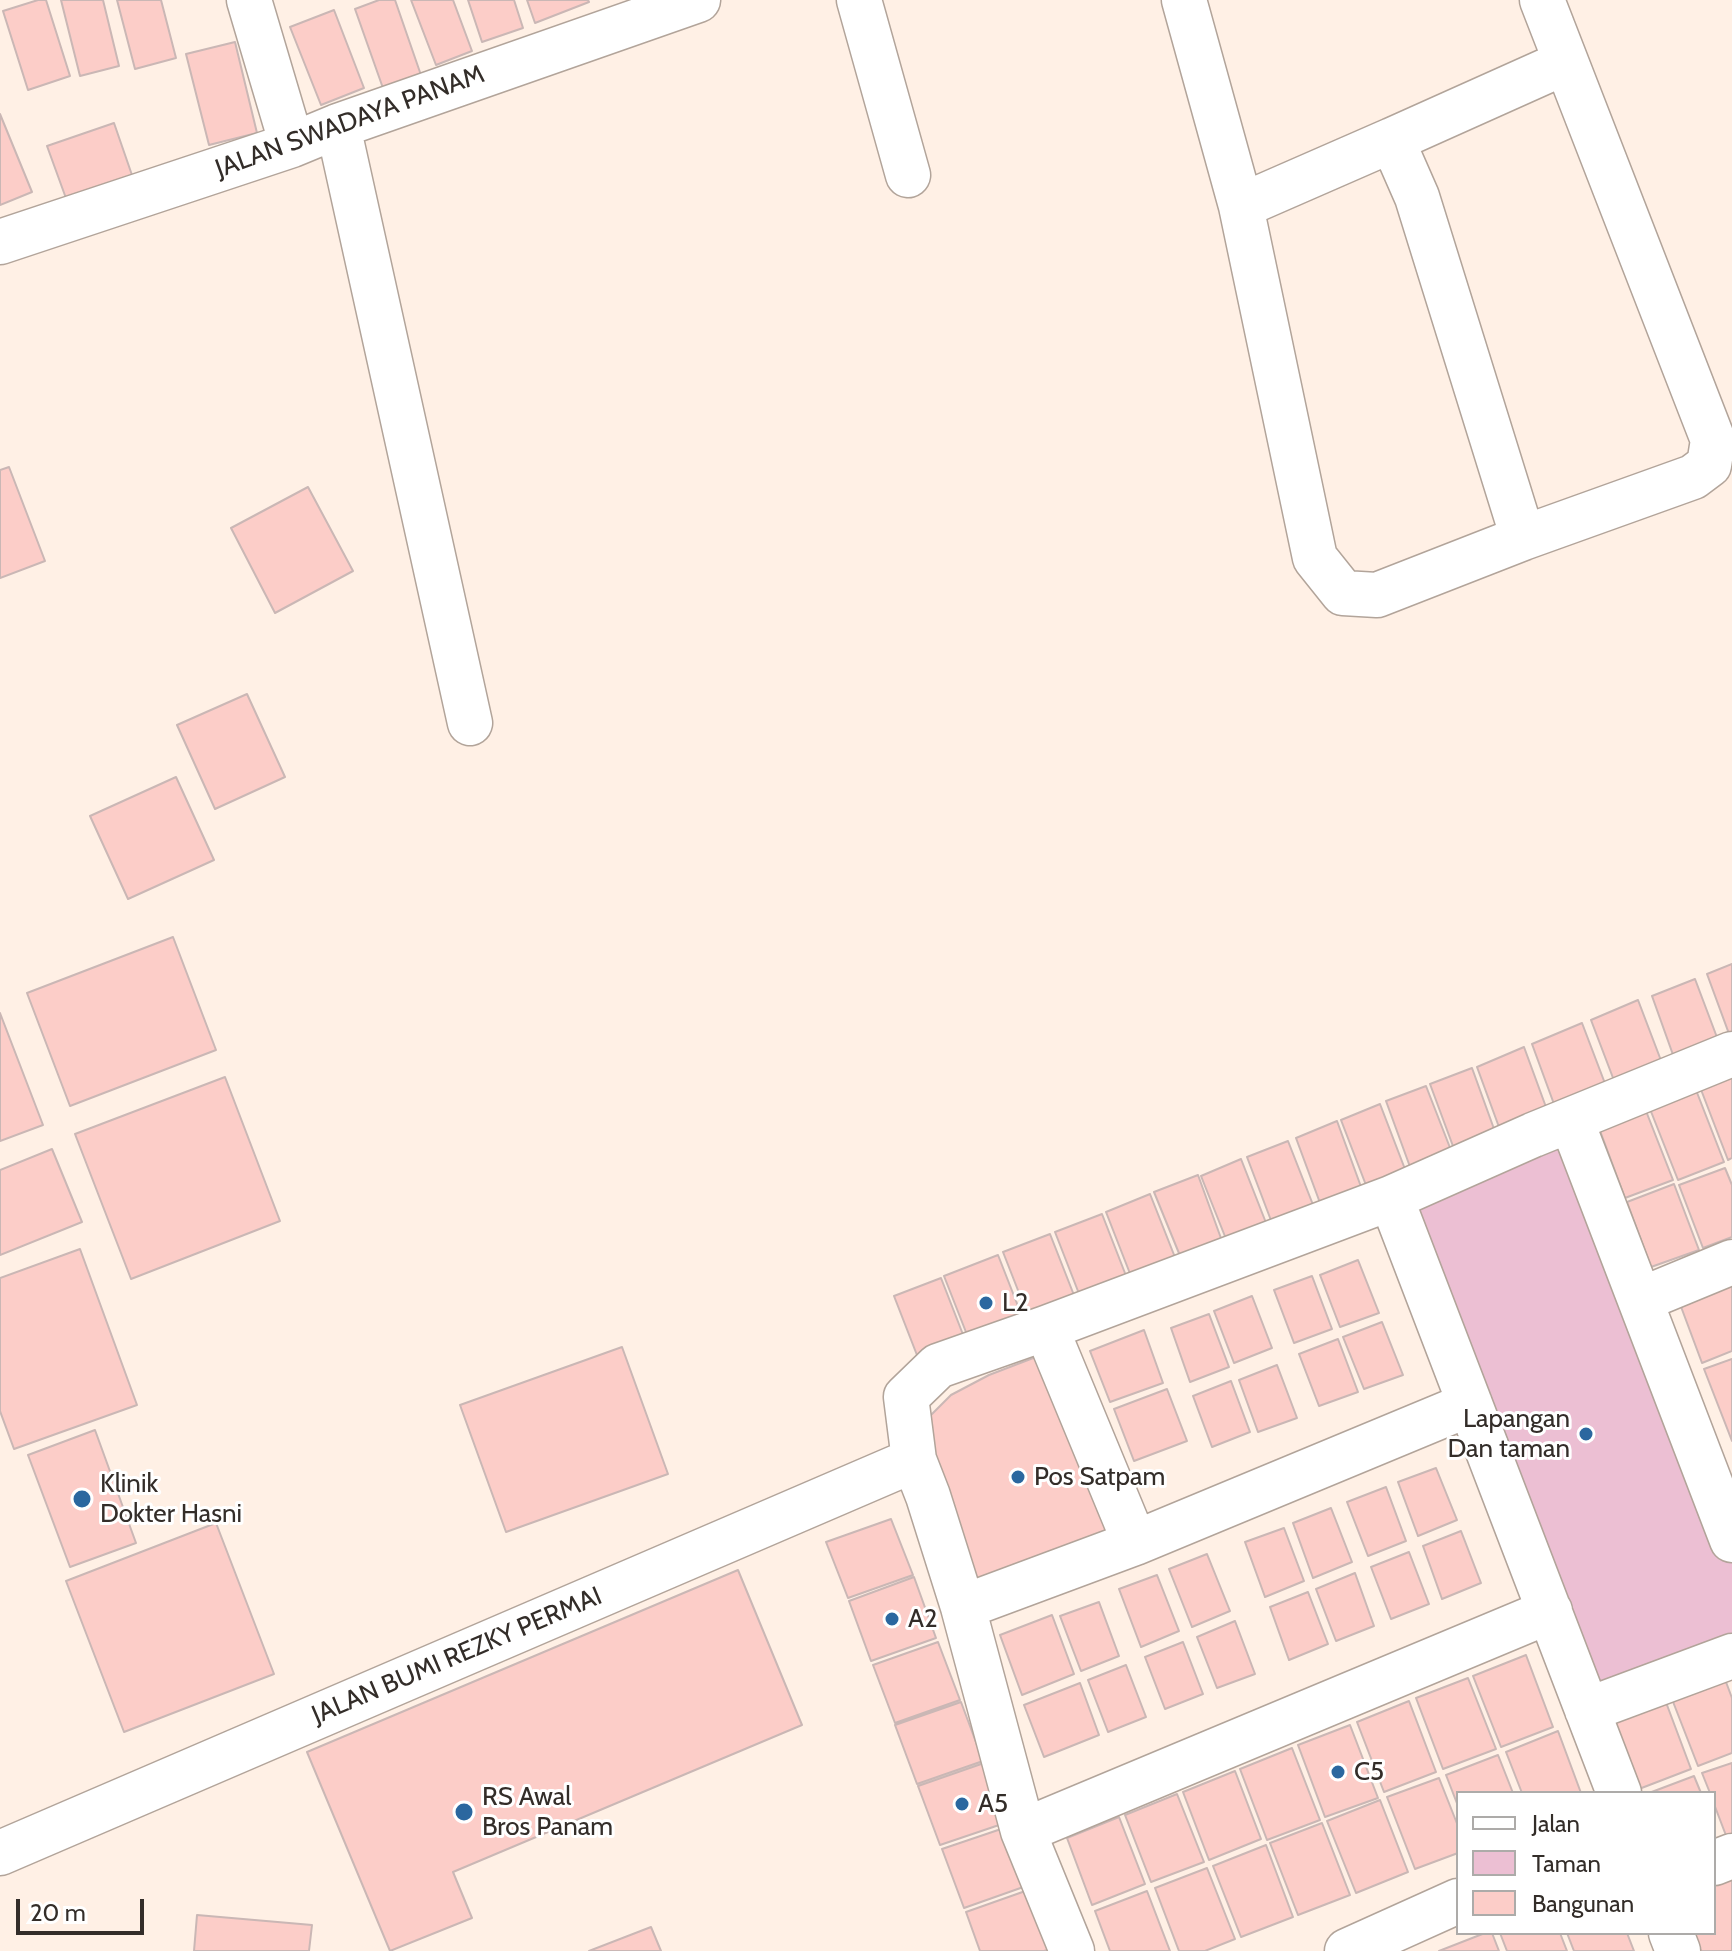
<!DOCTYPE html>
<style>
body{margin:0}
#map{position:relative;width:1732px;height:1951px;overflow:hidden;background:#fff0e5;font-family:Cabin,sans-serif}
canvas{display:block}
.legend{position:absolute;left:1456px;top:1791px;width:260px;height:144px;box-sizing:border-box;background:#fff;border:2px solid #adaba9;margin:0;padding:10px 14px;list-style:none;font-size:24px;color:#332d29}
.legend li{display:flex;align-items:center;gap:16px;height:40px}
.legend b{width:40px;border:2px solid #adaba9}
.scale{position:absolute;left:16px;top:1899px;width:128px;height:36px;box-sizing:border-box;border:4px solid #332d29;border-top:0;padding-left:10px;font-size:24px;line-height:28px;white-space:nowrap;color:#332d29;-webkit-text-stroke:6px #fff;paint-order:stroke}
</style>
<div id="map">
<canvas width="1732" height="1951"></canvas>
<ul class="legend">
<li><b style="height:10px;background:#fff"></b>Jalan</li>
<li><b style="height:22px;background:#ecbfd3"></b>Taman</li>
<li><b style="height:22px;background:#fccdc8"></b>Bangunan</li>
</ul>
<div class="scale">20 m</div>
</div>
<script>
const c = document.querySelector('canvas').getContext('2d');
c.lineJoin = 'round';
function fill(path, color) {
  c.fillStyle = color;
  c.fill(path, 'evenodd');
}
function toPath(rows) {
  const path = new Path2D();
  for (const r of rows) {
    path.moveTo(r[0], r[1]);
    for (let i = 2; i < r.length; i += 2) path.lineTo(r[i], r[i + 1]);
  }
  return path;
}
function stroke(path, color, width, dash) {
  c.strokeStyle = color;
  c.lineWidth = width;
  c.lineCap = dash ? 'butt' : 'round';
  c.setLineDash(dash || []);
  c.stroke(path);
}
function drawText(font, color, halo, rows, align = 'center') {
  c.font = font + ' Cabin,sans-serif';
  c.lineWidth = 6;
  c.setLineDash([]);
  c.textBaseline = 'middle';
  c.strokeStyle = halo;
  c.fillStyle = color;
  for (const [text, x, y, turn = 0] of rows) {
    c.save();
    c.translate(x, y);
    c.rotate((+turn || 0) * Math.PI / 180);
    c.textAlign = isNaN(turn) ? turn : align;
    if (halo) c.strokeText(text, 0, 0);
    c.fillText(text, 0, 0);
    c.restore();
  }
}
const green = toPath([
 [1571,1120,1732,1540,1732,1656,1587,1710,1391,1198]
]);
const building = toPath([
 [38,0,46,0,70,76,28,90,3,11,38,0],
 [61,0,103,0,119,66,80,76,61,0],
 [117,0,161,0,176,58,135,69,117,0],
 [379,0,395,0,422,78,384,91,355,9,379,0],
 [411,0,453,0,472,51,436,65,411,0],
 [468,0,514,0,523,28,482,42,468,0],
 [527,0,588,0,589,2,535,23,527,0],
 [334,10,364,88,321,105,290,27,334,10],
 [235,42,257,133,209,145,186,54,235,42],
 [0,114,32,192,0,205,0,114],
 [114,123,133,178,67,201,47,146,114,123],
 [9,467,45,561,0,578,0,470,9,467],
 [308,487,353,571,275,613,231,528,308,487],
 [247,694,285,777,215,809,177,725,247,694],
 [176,777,214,860,128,899,90,816,176,777],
 [173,937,216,1050,70,1106,27,993,173,937],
 [1732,964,1732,1042,1707,974,1732,964],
 [1695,979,1721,1048,1677,1066,1652,996,1695,979],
 [1638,1000,1665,1071,1618,1091,1591,1020,1638,1000],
 [0,1013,43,1125,0,1141,0,1013],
 [1582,1023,1609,1094,1558,1115,1532,1044,1582,1023],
 [1524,1047,1550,1118,1503,1138,1477,1067,1524,1047],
 [1472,1068,1498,1140,1457,1157,1430,1084,1472,1068],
 [1732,1075,1732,1158,1728,1160,1700,1087,1732,1075],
 [225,1077,280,1221,131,1279,75,1134,225,1077],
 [1426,1086,1454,1158,1413,1175,1386,1101,1426,1086],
 [1696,1090,1724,1162,1678,1180,1650,1109,1696,1090],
 [1380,1104,1408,1177,1369,1193,1341,1120,1380,1104],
 [1646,1111,1673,1180,1625,1198,1599,1128,1646,1111],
 [1337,1121,1364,1195,1323,1211,1296,1138,1337,1121],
 [1288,1141,1317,1215,1275,1231,1247,1157,1288,1141],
 [52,1149,82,1222,0,1255,0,1170,52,1149],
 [1241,1159,1270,1233,1230,1249,1201,1176,1241,1159],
 [1725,1168,1732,1185,1732,1237,1703,1248,1679,1185,1725,1168],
 [1198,1175,1226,1252,1185,1268,1154,1192,1198,1175],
 [1674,1184,1699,1250,1651,1267,1627,1202,1674,1184],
 [1150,1194,1180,1270,1136,1289,1106,1212,1150,1194],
 [1102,1214,1130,1286,1083,1304,1055,1232,1102,1214],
 [1050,1234,1079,1308,1032,1326,1003,1252,1050,1234],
 [80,1249,137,1405,14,1449,0,1411,0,1278,80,1249],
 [998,1255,1027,1329,973,1350,944,1276,998,1255],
 [1358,1260,1379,1313,1340,1327,1320,1275,1358,1260],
 [1312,1276,1332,1329,1294,1343,1274,1290,1312,1276],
 [941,1278,969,1350,922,1368,894,1296,941,1278],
 [1732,1282,1732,1351,1702,1363,1677,1296,1732,1282],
 [1252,1296,1272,1348,1234,1363,1214,1311,1252,1296],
 [1209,1314,1229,1367,1190,1382,1171,1328,1209,1314],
 [1382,1322,1403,1375,1364,1389,1343,1337,1382,1322],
 [1144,1330,1163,1383,1110,1402,1090,1351,1144,1330],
 [1338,1339,1358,1392,1319,1406,1299,1354,1338,1339],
 [622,1347,668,1474,506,1532,460,1405,622,1347],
 [1054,1350,1122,1528,973,1588,926,1457,928,1418,951,1395,989,1375,1054,1350],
 [1732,1359,1732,1441,1704,1369,1732,1359],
 [1277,1365,1297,1418,1258,1432,1239,1380,1277,1365],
 [1231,1381,1250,1432,1212,1447,1193,1396,1231,1381],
 [1167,1389,1187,1441,1134,1461,1114,1409,1167,1389],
 [95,1430,136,1543,70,1567,28,1455,95,1430],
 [1436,1468,1457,1520,1418,1536,1398,1482,1436,1468],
 [1386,1487,1406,1541,1368,1556,1347,1502,1386,1487],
 [1331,1508,1352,1562,1313,1578,1293,1523,1331,1508],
 [891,1519,913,1575,848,1598,826,1542,891,1519],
 [216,1523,274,1674,124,1732,66,1581,216,1523],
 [1284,1528,1304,1581,1265,1597,1245,1542,1284,1528],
 [1461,1531,1481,1583,1442,1599,1423,1546,1461,1531],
 [1409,1552,1429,1604,1391,1619,1371,1567,1409,1552],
 [1207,1554,1230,1611,1192,1627,1169,1569,1207,1554],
 [738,1570,802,1725,453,1872,472,1918,390,1951,307,1752,738,1570],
 [1355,1573,1374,1626,1336,1641,1316,1589,1355,1573],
 [1157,1575,1179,1631,1141,1647,1119,1589,1157,1575],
 [914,1577,936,1638,871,1661,849,1601,914,1577],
 [1308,1592,1328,1644,1289,1660,1270,1607,1308,1592],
 [1099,1602,1119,1656,1081,1671,1060,1616,1099,1602],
 [1052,1615,1074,1674,1022,1695,1000,1635,1052,1615],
 [1235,1621,1255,1674,1217,1688,1197,1637,1235,1621],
 [938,1642,960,1700,895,1723,873,1665,938,1642],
 [1183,1642,1203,1694,1165,1709,1145,1657,1183,1642],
 [1526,1655,1553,1727,1501,1747,1473,1676,1526,1655],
 [1126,1665,1146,1717,1108,1732,1088,1680,1126,1665],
 [1723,1674,1732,1698,1732,1753,1698,1766,1670,1694,1723,1674],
 [1468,1678,1496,1749,1443,1769,1416,1698,1468,1678],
 [1080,1683,1099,1735,1044,1757,1024,1705,1080,1683],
 [1664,1697,1691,1769,1639,1789,1611,1717,1664,1697],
 [1409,1701,1436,1772,1384,1792,1357,1722,1409,1701],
 [961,1702,983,1761,917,1784,895,1725,961,1702],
 [1350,1725,1378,1798,1325,1817,1298,1745,1350,1725],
 [1558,1731,1581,1793,1522,1793,1506,1752,1558,1731],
 [1292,1748,1320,1820,1267,1840,1240,1769,1292,1748],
 [1498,1755,1513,1793,1458,1793,1458,1806,1446,1775,1498,1755],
 [984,1763,1005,1823,940,1845,918,1786,984,1763],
 [1732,1763,1732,1846,1730,1846,1714,1804,1714,1793,1710,1793,1702,1773,1732,1763],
 [1235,1771,1261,1839,1209,1860,1183,1792,1235,1771],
 [1694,1776,1701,1793,1649,1793,1694,1776],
 [1439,1778,1458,1826,1458,1853,1415,1869,1387,1797,1439,1778],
 [1177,1794,1204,1862,1151,1882,1125,1815,1177,1794],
 [1380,1800,1408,1872,1356,1893,1327,1821,1380,1800],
 [1119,1817,1145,1884,1092,1905,1067,1838,1119,1817],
 [1322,1823,1350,1895,1298,1915,1270,1843,1322,1823],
 [1007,1827,1029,1885,964,1908,942,1849,1007,1827],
 [1266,1845,1293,1917,1241,1937,1213,1866,1266,1845],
 [1207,1868,1235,1939,1205,1951,1179,1951,1155,1888,1207,1868],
 [1732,1876,1732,1951,1701,1951,1694,1933,1714,1933,1714,1880,1732,1876],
 [1031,1889,1053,1948,1044,1951,980,1951,966,1912,1031,1889],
 [1147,1891,1170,1951,1110,1951,1095,1911,1147,1891],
 [197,1915,312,1925,309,1951,194,1951,197,1915],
 [651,1927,661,1951,589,1951,651,1927],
 [1485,1933,1492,1933,1499,1951,1439,1951,1485,1933],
 [1500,1933,1560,1933,1567,1951,1507,1951,1500,1933],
 [1567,1933,1627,1933,1634,1951,1574,1951,1567,1933]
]);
const minor = toPath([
 [249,0,292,145],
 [859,0,908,175],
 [1184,0,1241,206,1315,558,1343,593,1377,595,1523,538,1693,477,1709,465,1713,440,1542,0],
 [338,126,470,723],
 [1392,140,1566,62],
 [1241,206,1392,140,1417,197,1523,538],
 [0,242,292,145,338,126,698,0],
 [1571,1120,1732,1540],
 [1391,1198,1619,1793],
 [1640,1300,1732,1262],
 [1046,1328,1135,1543],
 [963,1607,1135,1543,1470,1404],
 [1587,1710,1732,1656],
 [1023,1831,1550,1611],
 [0,1853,914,1460],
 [1714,1863,1732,1856],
 [1671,1933,1678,1951],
 [1072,1951,1023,1831,963,1607,928,1496,914,1460,906,1397,938,1366,1046,1328,1391,1198,1533,1135,1732,1054],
 [1347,1951,1458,1901]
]);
const markers = [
 [986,1303,8,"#2b679f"],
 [1586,1434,8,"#2b679f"],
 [1018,1477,8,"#2b679f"],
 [82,1499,10,"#2b679f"],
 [892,1619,8,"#2b679f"],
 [1338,1772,8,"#2b679f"],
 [962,1804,8,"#2b679f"],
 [464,1812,10,"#2b679f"]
];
const streetNames = [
 ["JALAN SWADAYA PANAM",350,122,-20],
 ["JALAN BUMI REZKY PERMAI",457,1656,-23]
];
const poiNames = [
 ["L2",1002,1303],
 ["Lapangan",1570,1419,"right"],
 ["Dan taman",1570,1449,"right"],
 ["Pos Satpam",1034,1477],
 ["Klinik",100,1484],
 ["Dokter Hasni",100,1514],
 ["A2",908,1619],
 ["C5",1354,1772],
 ["RS Awal",482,1797],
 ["Bros Panam",482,1827],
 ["A5",978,1804]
];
fill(green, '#ecbfd3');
fill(building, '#fccdc8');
stroke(building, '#cab7b5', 2);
stroke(minor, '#b2a49a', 47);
stroke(minor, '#fff', 44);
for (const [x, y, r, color] of markers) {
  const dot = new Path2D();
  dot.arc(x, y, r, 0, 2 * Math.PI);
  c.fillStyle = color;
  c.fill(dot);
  stroke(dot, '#fff', 3);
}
drawText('26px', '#332d29', '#fff', streetNames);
drawText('26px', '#332d29', '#fff', poiNames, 'left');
</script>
